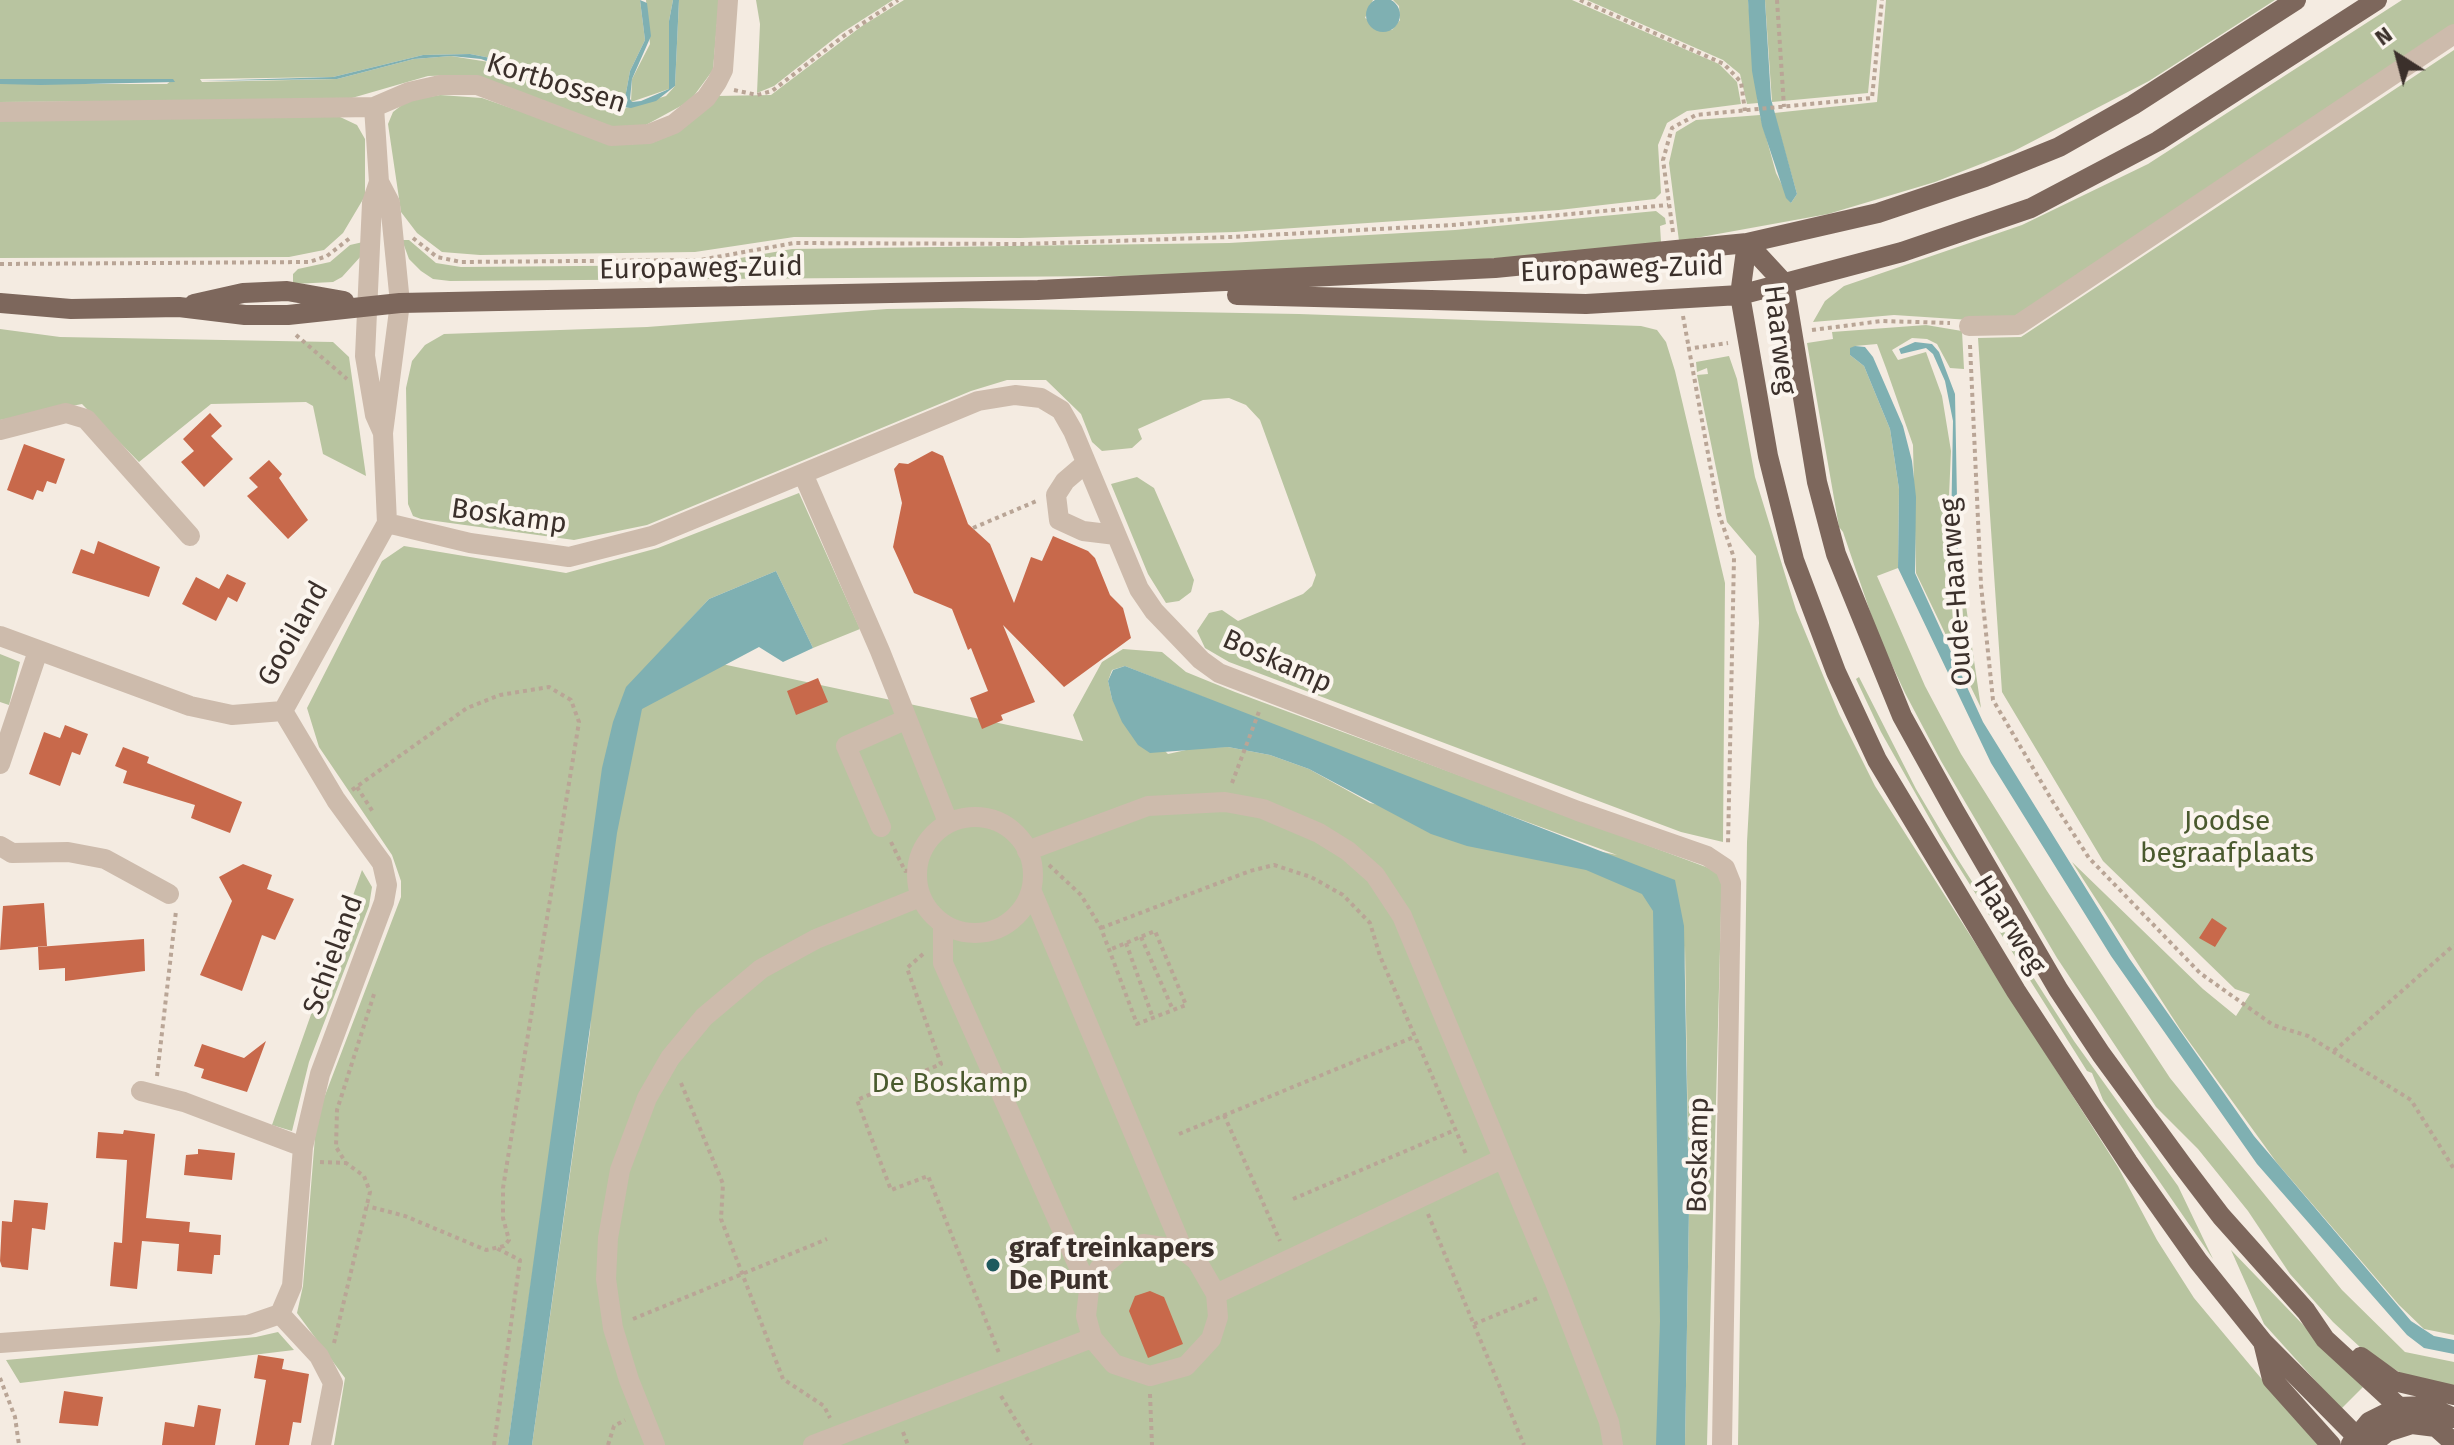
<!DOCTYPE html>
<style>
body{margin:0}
#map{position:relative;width:2454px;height:1445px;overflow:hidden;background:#f4ebe1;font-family:"Fira Sans",sans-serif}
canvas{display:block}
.north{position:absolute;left:2358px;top:16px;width:80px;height:80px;-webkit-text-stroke:6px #fbf5ee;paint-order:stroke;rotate:324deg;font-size:22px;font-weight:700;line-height:32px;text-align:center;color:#3b302b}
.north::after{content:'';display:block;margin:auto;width:28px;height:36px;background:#3b302b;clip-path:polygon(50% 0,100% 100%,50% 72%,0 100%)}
</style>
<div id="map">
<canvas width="2454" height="1445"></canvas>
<div class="north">N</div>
</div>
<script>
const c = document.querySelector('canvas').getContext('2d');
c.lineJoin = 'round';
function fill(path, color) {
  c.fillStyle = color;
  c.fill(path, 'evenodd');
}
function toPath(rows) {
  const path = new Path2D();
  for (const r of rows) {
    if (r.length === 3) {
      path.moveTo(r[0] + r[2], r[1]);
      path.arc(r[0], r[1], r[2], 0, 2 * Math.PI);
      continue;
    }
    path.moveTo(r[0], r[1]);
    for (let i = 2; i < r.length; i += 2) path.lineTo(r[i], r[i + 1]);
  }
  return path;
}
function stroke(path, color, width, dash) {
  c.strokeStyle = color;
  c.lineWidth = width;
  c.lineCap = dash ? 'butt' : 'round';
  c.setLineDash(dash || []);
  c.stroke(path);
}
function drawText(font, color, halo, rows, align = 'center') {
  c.font = font + ' "Fira Sans",sans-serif';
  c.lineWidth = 8;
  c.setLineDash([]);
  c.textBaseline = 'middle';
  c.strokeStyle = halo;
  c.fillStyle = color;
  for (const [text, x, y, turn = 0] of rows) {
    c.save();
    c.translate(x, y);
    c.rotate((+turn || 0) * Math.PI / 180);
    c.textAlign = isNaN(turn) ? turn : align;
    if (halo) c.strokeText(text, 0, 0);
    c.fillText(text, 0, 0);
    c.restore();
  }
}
const green = toPath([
 [0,0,640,0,645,40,630,71,625,98,619,104,501,60,470,54,423,55,333,77,200,79,202,82,337,79,414,59,451,56,495,63,603,105,623,109,666,96,675,86,679,0,719,0,713,70,690,101,644,126,609,126,462,75,428,76,345,100,0,102,0,84,167,84,173,79,0,79],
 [646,0,673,0,669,21,669,89,631,102,632,79,650,44],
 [756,0,893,0,840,34,774,86,757,93,760,24],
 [904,0,1373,0,1365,18,1392,30,1400,20,1399,6,1393,0,1572,0,1719,64,1737,82,1741,104,1687,111,1667,123,1658,145,1661,193,1655,199,1559,210,1235,232,1020,238,794,237,695,252,480,255,442,252,417,233,401,212,388,124,393,112,407,101,440,95,482,98,618,145,652,143,677,132,717,96,771,95,862,26],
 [1587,0,1748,0,1758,103,1747,104,1740,74,1723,60],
 [1765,0,1877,0,1868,93,1772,102],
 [1886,0,2275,0,2149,81,2014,151,1935,182,1828,214,1679,241,1669,163,1676,132,1696,120,1760,115,1776,173,1791,203,1797,194,1774,113,1877,102],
 [2402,0,2454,0,2454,25,2012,318,1970,320,1894,315,1813,322,1825,301,1844,286,2022,225,2148,164],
 [2454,50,2454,1335,2424,1329,2399,1305,2277,1163,2180,1029,2072,862,2203,989,2236,1016,2250,994,2235,989,2103,861,2002,692,1978,338,2021,337],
 [338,116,357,125,365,139,365,196,343,233,324,250,289,257,0,258,0,119],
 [1656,211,1665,218,1666,224,1660,226,1661,242,1589,252,1245,275,450,281,433,279,421,271,409,259,402,240,409,240,436,263,461,267,700,265,792,249,1229,243,1455,230],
 [363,242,362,255,342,277,333,282,293,284,293,274,298,269,330,262,350,245],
 [962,308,1299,314,1641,326,1657,330,1666,342,1675,371,1725,583,1723,842,1681,832,1229,662,1205,648,1197,631,1209,613,1222,610,1238,621,1303,594,1312,586,1316,575,1260,420,1246,405,1229,398,1203,400,1138,429,1142,439,1132,448,1102,451,1092,442,1081,414,1046,380,1007,380,971,391,647,525,574,540,421,519,413,516,408,504,406,388,412,361,425,345,444,334,647,327,887,309],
 [1926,325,1962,331,1964,369,1950,368,1937,344,1927,339,1912,338,1892,350,1898,360,1926,352,1942,396,1951,451,1945,587,1966,606,1981,708,1916,573,1913,445,1886,368,1877,344,1855,346,1850,355,1864,366,1890,429,1899,489,1898,568,1877,576,1925,686,1961,754,2047,891,2170,1078,2342,1290,2405,1352,2454,1362,2454,1386,2407,1377,2361,1348,2333,1322,2290,1274,2248,1211,2198,1149,2156,1107,2057,958,1941,761,1905,693,1878,635,1843,532,1839,527,1807,343,1833,339,1832,332],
 [0,329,60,337,333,342,349,357,366,476,323,454,313,406,306,402,211,404,139,462,82,404,0,420],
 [1729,356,1737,379,1755,477,1796,610,1839,714,1875,786,2118,1167,2157,1240,2194,1298,2265,1383,2323,1445,1738,1445,1747,842,1759,623,1756,556,1727,522,1697,375,1708,374,1707,368,1697,372,1696,362],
 [1137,477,1154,488,1194,580,1191,592,1179,601,1166,603,1148,574,1111,484],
 [799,493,860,629,813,648,776,571,709,599,661,651,1083,741,1073,715,1102,662,1123,649,1162,652,1186,672,1235,692,1722,873,1707,1445,1685,1445,1689,1208,1685,945,1665,1445,532,1445,590,1031,608,744,508,1445,334,1445,345,1378,297,1313,303,1286,315,1137,319,1111,401,897,401,881,392,855,319,747,307,708,382,561,404,546,566,573,658,548],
 [1125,666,1394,773,1617,855,1370,803,1309,769,1270,755,1228,747,1195,748,1168,754,1112,699,1108,681,1112,670],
 [0,654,20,662,9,705,0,702],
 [1859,677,1916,789,1957,858,2074,1041,2178,1186,2213,1259,2103,1100,2092,1073,2087,1071,1940,837,1881,732,1856,679],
 [362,870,372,887,369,906,309,1062,292,1131,272,1125],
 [2231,1250,2363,1387,2341,1409,2264,1324],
 [278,1332,294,1350,20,1383,6,1360,256,1337]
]);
const water = toPath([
 [1383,15,17],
 [640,0,647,3,651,36,632,79,630,99,632,102,641,101,669,89,669,21,673,0,679,0,675,86,656,101,631,108,603,105,481,59,451,56,414,59,337,79,199,81,333,77,423,55,470,54,501,60,619,104,625,98,630,71,645,40],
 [1748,0,1765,0,1771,99,1797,194,1791,203,1786,198,1762,126,1752,71],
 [0,79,173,79,175,82,41,85,0,84],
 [1915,342,1932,344,1939,352,1955,394,1958,551,1950,587,1953,421,1945,381,1933,354,1926,348,1901,354,1899,349],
 [1855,346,1865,347,1873,357,1903,426,1912,461,1916,497,1915,573,1983,722,2129,958,2254,1136,2411,1321,2434,1336,2454,1340,2454,1354,2424,1348,2407,1335,2257,1164,2111,956,1991,763,1898,568,1899,489,1890,429,1864,366,1850,355,1850,348],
 [776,571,813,648,783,662,759,647,642,709,617,833,532,1445,508,1445,602,768,613,722,626,687,709,599],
 [1125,666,1675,880,1684,926,1689,1208,1685,1445,1656,1445,1660,1321,1653,911,1642,894,1586,870,1467,846,1431,834,1309,769,1270,755,1228,747,1150,753,1138,745,1122,722,1112,699,1108,681,1113,670]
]);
const building = toPath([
 [210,413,222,426,211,436,233,459,204,487,181,462,194,451,183,439],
 [24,444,65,459,56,484,47,481,43,492,37,490,33,500,7,490],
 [932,451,943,456,968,524,990,544,1014,603,1031,557,1042,561,1053,536,1088,551,1095,558,1110,595,1123,608,1131,638,1064,687,1003,625,1035,702,1001,715,1003,720,982,729,970,698,988,691,971,648,968,650,952,609,914,593,893,547,902,503,894,469,899,463,908,464],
 [269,460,282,474,279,478,308,520,288,539,247,496,258,487,249,478],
 [98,541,160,567,149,597,72,573,81,549,94,554],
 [227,574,246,583,237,602,228,597,216,621,182,604,196,577,219,589],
 [818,678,828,702,796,715,787,691],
 [65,725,88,734,80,755,72,752,60,786,29,774,44,732,60,738],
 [123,747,149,757,147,763,242,802,230,833,191,818,195,805,123,783,127,771,115,766],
 [243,864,272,875,267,889,294,899,275,940,262,935,242,991,200,975,232,901,219,877],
 [44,903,47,946,0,950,3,906],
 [2212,918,2227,928,2215,947,2199,938],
 [144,939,145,971,65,981,65,968,39,970,38,947],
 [266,1041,247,1092,201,1078,204,1069,194,1066,202,1044,244,1058],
 [124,1130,155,1134,146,1218,190,1222,189,1232,221,1235,220,1255,214,1255,212,1274,177,1271,179,1244,142,1241,137,1289,110,1286,114,1242,122,1243,127,1160,96,1158,98,1132,123,1134],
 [198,1149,235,1153,232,1180,184,1175,186,1155,198,1154],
 [14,1200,48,1203,45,1230,32,1228,28,1270,2,1267,0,1261,2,1221,12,1222],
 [1150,1291,1164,1297,1183,1344,1148,1358,1129,1311,1135,1296],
 [258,1355,284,1359,282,1369,309,1374,301,1423,293,1422,289,1445,255,1445,266,1380,254,1378],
 [64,1391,103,1397,98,1426,59,1423],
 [198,1405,221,1409,215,1445,162,1445,165,1422,194,1427]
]);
const path = toPath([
 [1580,0,1724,64,1741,82,1745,111],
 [1777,0,1784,107],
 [734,90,757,95,772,91,845,35,898,0],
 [1673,232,1663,160,1672,128,1696,115,1872,98,1882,0],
 [413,238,437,257,461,262,700,260,794,243,1025,244,1231,237,1452,225,1668,205],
 [0,264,309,262,327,256,350,238],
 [1683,316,1719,514,1734,558,1728,845],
 [1812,330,1882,321,1950,323],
 [296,335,347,379],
 [1970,345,1981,585,1993,700,2053,802,2089,858,2200,973,2273,1025,2308,1036,2411,1100,2454,1169],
 [1687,349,1728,343],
 [973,528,1039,500],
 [1232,783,1260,709],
 [357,787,373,812],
 [352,790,467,708,500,695,549,687,571,700,579,722,503,1188,503,1218,509,1240,504,1246,486,1250,405,1216,367,1206],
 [891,842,905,871,917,869],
 [1049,865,1081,895,1101,928,1137,1024,1186,1005,1155,931,1109,950],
 [1101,928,1250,871,1274,865,1311,877,1343,895,1370,923,1380,956,1466,1154],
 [1141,937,1173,1010],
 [1126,943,1153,1018],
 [923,954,907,968,941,1064,857,1100,891,1190,928,1176,999,1353],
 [2334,1051,2454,945],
 [157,1076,176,911],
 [681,1083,723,1184,721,1219,783,1379,824,1406,830,1418],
 [1224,1115,1280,1241],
 [1179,1134,1414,1037],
 [320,1162,346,1163],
 [1293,1199,1455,1130],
 [1428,1214,1524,1445],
 [633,1319,827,1239],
 [1474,1324,1538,1298],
 [334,1343,370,1192,364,1176,346,1163,336,1147,337,1110,375,991],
 [0,1378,15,1417,19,1445],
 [1150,1394,1152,1445],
 [1001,1396,1031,1445],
 [903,1432,908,1445],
 [494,1445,520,1260,496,1248],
 [608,1445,614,1426,625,1420]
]);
const minor = toPath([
 [0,112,374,107,409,92,440,85,477,85,611,136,649,134,674,124,706,98,717,82,723,70,728,0],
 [379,182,372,203,365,356,375,415,383,433],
 [1969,326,2018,325,2454,34],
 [0,430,66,413,86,419,190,536],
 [1086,463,1065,481,1056,495,1059,520,1083,531,1116,535],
 [804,476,880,651,948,822],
 [387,523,470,543,569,557,652,536,978,401,1015,395,1041,398,1061,410,1073,431,1139,589,1154,611,1201,660,1219,673,1578,811,1707,856,1725,868,1731,883,1722,1445],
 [0,636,190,706,232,715,283,711,387,523,383,433,400,303,390,203,379,182,374,107],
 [0,764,38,651],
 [975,875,58],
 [881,827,846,746,907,719],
 [0,846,12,853,68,852,105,859,169,894],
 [1027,851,1148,806,1225,802,1263,809,1319,833,1348,851,1375,875,1402,916,1556,1285,1609,1422,1613,1445],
 [1032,892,1183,1250,1197,1261,1216,1294,1218,1317,1211,1339,1186,1366,1150,1376,1114,1364,1092,1338,1086,1316,1089,1290,1099,1269,1121,1251,1143,1244,1183,1250],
 [943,925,943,963,1089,1290],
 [141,1091,184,1102,303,1147],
 [1216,1294,1502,1159],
 [280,1314,319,1356,333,1383,321,1445],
 [0,1343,248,1325,280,1314,292,1286,303,1147,320,1074,384,902,387,885,382,863,336,800,283,711],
 [655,1445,629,1380,613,1328,606,1279,608,1238,620,1170,647,1098,670,1058,704,1017,761,969,816,939,920,897],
 [813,1445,1092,1338]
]);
const major = toPath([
 [1747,243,1740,295,1768,456,1794,560,1836,672,1877,760,2016,991,2128,1162,2198,1261,2263,1342,2365,1445],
 [1747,243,1784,283,1817,482,1836,554,1902,716,1954,810,2058,989,2101,1054,2183,1166,2221,1216,2306,1311,2325,1339,2399,1407],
 [1237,295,1586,304,1740,295,1902,252,2031,208,2158,141,2377,0],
 [0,303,71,309,179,307,245,315,288,315,400,303,1038,290,1495,268,1747,243,1878,213,1985,177,2059,147,2133,105,2296,0],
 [194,304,243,293,287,291,344,301],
 [2263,1342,2272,1379,2331,1445],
 [2361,1357,2394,1381,2454,1395],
 [2351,1444,2369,1422,2399,1407,2427,1406,2454,1418],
 [2371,1445,2387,1432,2412,1424,2436,1427,2454,1443]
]);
const markers = [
 [993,1265,8,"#1f5a5e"]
];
const streetNames = [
 ["Kortbossen",556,84,17],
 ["Europaweg-Zuid",701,269,-1],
 ["Europaweg-Zuid",1622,270,-2],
 ["Haarweg",1779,340,83],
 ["Boskamp",509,517,8],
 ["Oude-Haarweg",1957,592,-94],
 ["Gooiland",294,634,-61],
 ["Boskamp",1277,662,24],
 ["Haarweg",2009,925,58],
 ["Schieland",334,955,-70],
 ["Boskamp",1699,1155,-89]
];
const parkNames = [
 ["Joodse",2227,822],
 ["begraafplaats",2227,854],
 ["De Boskamp",950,1084]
];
const poiNames = [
 ["graf treinkapers",1009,1249],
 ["De Punt",1009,1281]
];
fill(green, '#b8c4a0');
fill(water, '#7fb0b2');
fill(building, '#c8694b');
stroke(path, '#b9a596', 4, [4, 4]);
stroke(minor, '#cdbbac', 20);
stroke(major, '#7d675c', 20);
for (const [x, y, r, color] of markers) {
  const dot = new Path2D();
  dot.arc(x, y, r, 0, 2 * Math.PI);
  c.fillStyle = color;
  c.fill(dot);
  stroke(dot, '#fbf5ee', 3);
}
drawText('28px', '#3b302b', '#fbf5ee', streetNames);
drawText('28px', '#4a5a2e', '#fbf5ee', parkNames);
drawText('bold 28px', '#3b302b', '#fbf5ee', poiNames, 'left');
</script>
